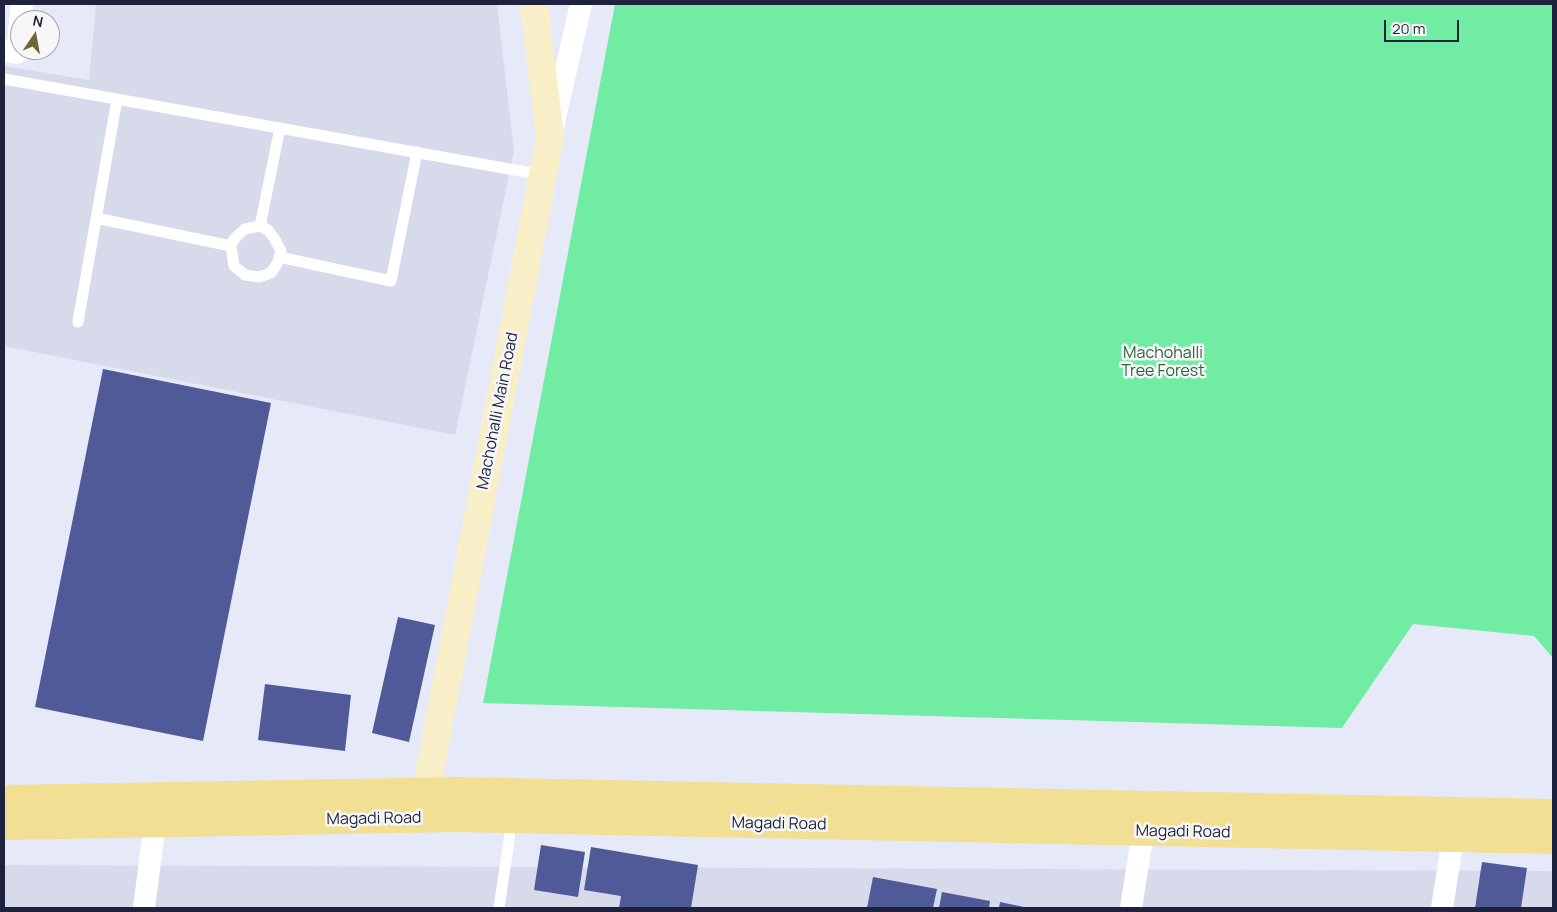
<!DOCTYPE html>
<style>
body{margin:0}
#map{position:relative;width:1557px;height:912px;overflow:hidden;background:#e6eaf8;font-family:Manrope,sans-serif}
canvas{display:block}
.frame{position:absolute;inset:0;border:5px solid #1e223c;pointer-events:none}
.north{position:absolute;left:10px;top:10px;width:50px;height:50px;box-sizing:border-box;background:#f7f7f7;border:1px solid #a0a2ac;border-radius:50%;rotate:12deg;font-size:14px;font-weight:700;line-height:20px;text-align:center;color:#1e223c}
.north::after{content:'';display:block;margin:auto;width:18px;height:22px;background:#716532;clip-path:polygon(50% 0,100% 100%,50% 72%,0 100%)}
.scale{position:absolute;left:1384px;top:20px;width:75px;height:22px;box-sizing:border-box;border:2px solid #1e223c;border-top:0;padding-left:6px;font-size:15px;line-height:18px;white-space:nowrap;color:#1e223c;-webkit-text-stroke:4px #f7f7f7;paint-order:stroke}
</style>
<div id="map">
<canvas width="1557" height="912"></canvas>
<div class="frame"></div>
<div class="north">N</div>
<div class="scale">20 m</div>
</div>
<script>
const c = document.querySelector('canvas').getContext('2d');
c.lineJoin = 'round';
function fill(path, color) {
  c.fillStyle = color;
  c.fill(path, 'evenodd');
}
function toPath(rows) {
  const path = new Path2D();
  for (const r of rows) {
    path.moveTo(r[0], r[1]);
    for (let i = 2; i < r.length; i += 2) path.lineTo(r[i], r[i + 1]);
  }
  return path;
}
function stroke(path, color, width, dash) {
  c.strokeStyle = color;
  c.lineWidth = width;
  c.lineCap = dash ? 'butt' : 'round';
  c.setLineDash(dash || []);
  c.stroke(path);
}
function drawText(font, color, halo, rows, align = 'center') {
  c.font = font + ' Manrope,sans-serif';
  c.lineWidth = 5;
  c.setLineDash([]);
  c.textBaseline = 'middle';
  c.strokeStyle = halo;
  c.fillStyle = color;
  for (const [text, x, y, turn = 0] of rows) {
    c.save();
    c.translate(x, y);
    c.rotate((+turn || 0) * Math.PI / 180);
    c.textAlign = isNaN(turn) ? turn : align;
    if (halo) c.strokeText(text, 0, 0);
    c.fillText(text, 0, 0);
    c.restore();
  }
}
const built = toPath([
 [96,4,497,4,514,151,455,435,4,346,4,66,89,80],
 [4,865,1553,871,1553,908,4,908]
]);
const green = toPath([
 [615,4,1553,4,1553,658,1534,636,1413,624,1342,728,483,703]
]);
const building = toPath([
 [103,369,271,403,203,741,35,707],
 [398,617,435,625,409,742,372,733],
 [265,684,351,695,345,751,258,740],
 [541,845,585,852,578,897,534,890],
 [591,847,698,865,691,908,619,908,621,896,584,890],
 [1482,862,1527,868,1521,908,1475,908],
 [873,877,937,889,933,908,867,908],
 [942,892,990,901,989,908,939,908],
 [1000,902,1024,907,1024,908,999,908]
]);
const lane = toPath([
 [4,79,543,175],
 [96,218,231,246],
 [260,226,268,230,274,238,281,251,278,262,271,273,259,277,245,275,234,266,231,246,234,239,245,229,260,226,280,128],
 [279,257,391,281,417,152],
 [78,322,117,99],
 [499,908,512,819]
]);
const street = toPath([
 [20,20,22,4],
 [4,51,17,53,20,23],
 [553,127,581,4],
 [144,908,155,823],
 [1131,908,1143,832],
 [1442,908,1453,838]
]);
const secondary = toPath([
 [425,815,426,791,550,137,534,4]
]);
const primary = toPath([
 [4,799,458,791,1553,813],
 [4,826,457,818,1553,840]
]);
const parkNames = [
 ["Machohalli",1163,354],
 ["Tree Forest",1163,372]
];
const streetNames = [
 ["Machohalli Main Road",498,411,-79],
 ["Magadi Road",374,819,-1],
 ["Magadi Road",779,824,1],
 ["Magadi Road",1183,832,1]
];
fill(built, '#d6daeb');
fill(green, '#70eca3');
fill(building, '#515a98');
stroke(lane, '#fff', 11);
stroke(street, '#fff', 22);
stroke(secondary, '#f8efc9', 28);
stroke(primary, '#f1df94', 28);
drawText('16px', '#2e6343', '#f7f7f7', parkNames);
drawText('16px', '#1e223c', '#f7f7f7', streetNames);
</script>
